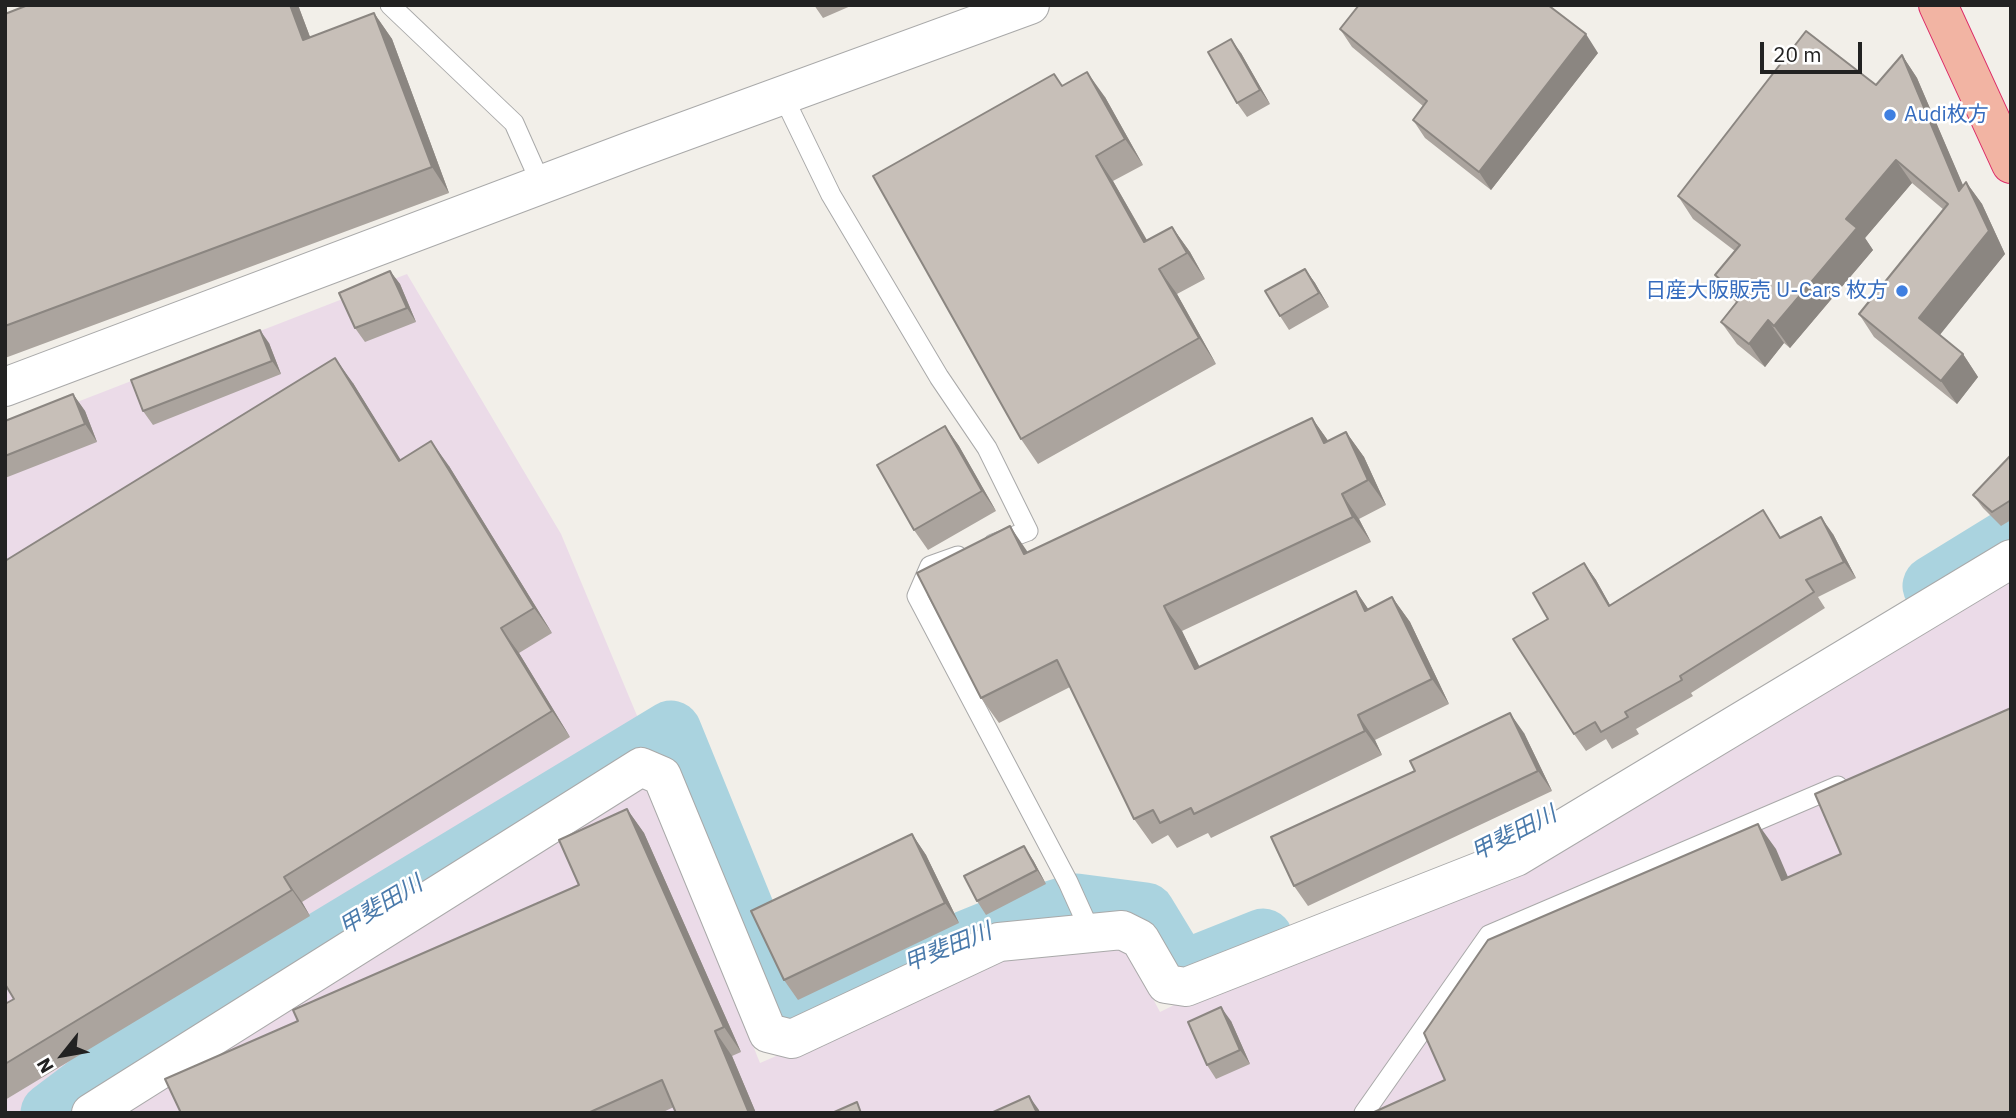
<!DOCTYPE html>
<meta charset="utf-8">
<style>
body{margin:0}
#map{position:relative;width:2016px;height:1118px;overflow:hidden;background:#f2efe9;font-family:"IBM Plex Sans",sans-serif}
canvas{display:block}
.frame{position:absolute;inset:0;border:7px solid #222;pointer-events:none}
.north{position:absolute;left:28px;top:1020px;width:70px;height:70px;-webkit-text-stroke:5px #fff;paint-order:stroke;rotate:239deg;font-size:19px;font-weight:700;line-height:28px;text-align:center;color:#222}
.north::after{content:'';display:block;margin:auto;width:24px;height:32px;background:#222;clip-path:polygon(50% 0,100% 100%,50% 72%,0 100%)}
.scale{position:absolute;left:1760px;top:42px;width:102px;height:32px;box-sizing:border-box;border:4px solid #222;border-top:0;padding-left:9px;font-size:21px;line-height:24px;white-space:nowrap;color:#222;-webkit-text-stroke:5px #fff;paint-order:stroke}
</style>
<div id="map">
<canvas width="2016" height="1118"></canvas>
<div class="frame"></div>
<div class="north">N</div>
<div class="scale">20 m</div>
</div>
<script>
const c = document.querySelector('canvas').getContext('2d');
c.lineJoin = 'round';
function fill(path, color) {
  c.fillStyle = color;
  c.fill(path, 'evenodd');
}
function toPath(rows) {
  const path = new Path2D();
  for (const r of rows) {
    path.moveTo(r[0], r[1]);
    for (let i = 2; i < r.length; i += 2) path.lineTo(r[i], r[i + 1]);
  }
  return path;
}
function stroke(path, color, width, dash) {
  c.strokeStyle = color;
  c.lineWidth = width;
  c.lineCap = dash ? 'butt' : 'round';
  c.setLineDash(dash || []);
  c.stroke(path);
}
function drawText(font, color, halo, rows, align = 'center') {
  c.font = font + ' "IBM Plex Sans","Noto Sans JP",sans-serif';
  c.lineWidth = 5;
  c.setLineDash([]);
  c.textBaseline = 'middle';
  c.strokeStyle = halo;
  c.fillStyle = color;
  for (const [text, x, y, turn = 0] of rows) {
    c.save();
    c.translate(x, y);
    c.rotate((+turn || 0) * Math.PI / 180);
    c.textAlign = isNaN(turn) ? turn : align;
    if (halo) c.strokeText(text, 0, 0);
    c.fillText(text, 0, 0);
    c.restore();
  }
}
const industrial = toPath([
 [407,274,561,534,643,730,95,1068,34,1113,5,1113,5,430],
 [2011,573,2011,1113,121,1113,646,781,760,1063,992,963,1057,949,1123,942,1160,1012,1247,969,1513,880]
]);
const river = toPath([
 [1933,586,2011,538],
 [51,1113,100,1076,671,731,786,1014,998,928,1076,904,1145,913,1176,964,1190,968,1263,939]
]);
const service = toPath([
 [390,5,514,123,542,186],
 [783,96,831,195,939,377,987,448,1028,531,993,544],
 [958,556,930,566,917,596,1068,882,1091,933],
 [1364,1113,1489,935,1838,786]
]);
const minor = toPath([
 [5,387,633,150,1030,5],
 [91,1113,641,767,662,776,768,1033,792,1039,999,942,1122,930,1140,939,1166,984,1186,987,1516,857,2011,559]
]);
const trunk = toPath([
 [1938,5,2011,164]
]);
const wall = toPath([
 [28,5,298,5,310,37,374,13,392,39,449,193,5,358,5,14],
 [814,5,853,5,823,18],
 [1340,29,1598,53,1491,190,1425,138,1413,120,1423,106,1352,47],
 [1241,53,1270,104,1247,117,1237,103],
 [1902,55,1917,78,1963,186,1966,182,1982,204,2005,254,1939,335,1963,354,1978,377,1957,404,1874,337,1859,314,1944,210,1912,183,1865,238,1873,250,1790,348,1784,343,1765,367,1737,344,1721,322,1736,302,1731,297,1715,275,1735,251,1693,219,1678,196,1876,85],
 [1054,74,1062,86,1105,97,1143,165,1113,181,1147,240,1172,227,1190,252,1205,279,1177,294,1216,364,1038,464,1021,439],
 [1305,269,1315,283,1329,307,1289,330,1280,316],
 [390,271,400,284,416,322,365,342,355,328],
 [269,343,281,374,153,425,143,411],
 [353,383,400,460,449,466,552,633,519,653,570,737,302,902,310,916,5,1100,5,1004,14,999],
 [73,394,85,411,97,442,5,478,5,421],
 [1312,418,1328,441,1346,432,1364,457,1386,505,1359,519,1371,542,1182,631,1199,667,1356,591,1368,609,1392,597,1410,622,1449,704,1375,740,1382,755,1211,838,1208,833,1177,848,1168,835,1152,844,1134,819,1070,687,999,723,981,698],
 [945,426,959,446,996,511,928,550,914,530],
 [2011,455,2011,520,2001,526,1983,508,1973,495],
 [1774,527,1781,538,1833,534,1856,578,1818,597,1825,608,1691,693,1693,696,1636,729,1639,734,1612,749,1606,739,1586,751,1574,734,1548,619,1584,563,1596,580,1610,605],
 [1524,733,1552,791,1308,906,1294,886],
 [627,809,644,833,741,1052,732,1056,756,1113,676,1113,674,1107,661,1113,181,1113,298,1021,579,885],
 [912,834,926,855,959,923,798,1000,784,980],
 [1033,860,1046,884,986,915,977,901],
 [1231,1021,1250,1064,1216,1079,1207,1065]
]);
const shadedWall = toPath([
 [290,5,298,5,321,66,303,40],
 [374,13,392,39,449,193,432,167],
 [1586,34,1598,53,1491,190,1479,172],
 [1231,39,1241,53,1270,104,1260,90],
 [1902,55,1917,78,1975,213,1959,191],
 [1087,72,1105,97,1143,165,1125,139],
 [1096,156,1113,181,1162,267,1144,242],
 [1896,160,1912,183,1865,238,1873,250,1790,348,1774,326,1846,219],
 [1966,182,1982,204,2005,254,1935,341,1919,318],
 [1172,227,1190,252,1205,279,1187,253],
 [1159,269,1177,294,1216,364,1199,338],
 [1305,269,1315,283,1329,307,1319,293],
 [390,271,400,284,416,322,407,308],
 [1768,320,1784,343,1765,367,1749,344],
 [260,330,269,343,281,374,272,361],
 [1963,354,1978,377,1957,404,1941,381],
 [335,358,353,383,417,486,399,461],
 [73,394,85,411,97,442,85,424],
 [1312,418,1329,442,1324,443],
 [945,426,959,446,996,511,982,491],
 [1346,432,1364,457,1386,505,1368,480],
 [431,441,449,466,552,633,534,608],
 [1342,494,1359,519,1371,542,1353,517],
 [1821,517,1833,534,1856,578,1844,562],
 [1010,526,1027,551,1041,578,1024,554],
 [1584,563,1596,580,1620,623,1609,606],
 [1356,591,1373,616,1365,611],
 [1392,597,1410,622,1449,704,1432,679],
 [1164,606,1182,631,1213,694,1195,669],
 [501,628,519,653,570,737,552,711],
 [1510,713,1524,733,1552,791,1538,771],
 [1358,715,1375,740,1382,755,1365,731],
 [627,809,644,833,741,1052,724,1027],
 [1758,824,1776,849,1800,905,1782,880],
 [912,834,926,855,959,923,945,903],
 [1024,846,1033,860,1046,884,1037,870],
 [284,877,302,902,310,916,292,890],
 [1221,1007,1231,1021,1250,1064,1240,1050],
 [715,1031,732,1056,756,1113,749,1113],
 [1029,1096,1039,1110,1040,1113,1037,1113]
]);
const building = toPath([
 [28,5,290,5,303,40,374,13,432,167,5,326,5,14,28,5],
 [1359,5,1548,5,1586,34,1479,172,1413,120,1427,101,1340,29,1359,5],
 [1806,31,1876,85,1902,55,1959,191,1966,182,1989,231,1919,318,1963,354,1941,381,1859,314,1948,204,1896,160,1846,219,1857,228,1774,326,1768,320,1749,344,1721,322,1741,297,1715,275,1740,245,1678,196,1806,31],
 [1231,39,1260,90,1237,103,1208,52,1231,39],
 [1087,72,1125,139,1096,156,1144,242,1172,227,1187,253,1159,269,1199,338,1021,439,873,176,1054,74,1062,86,1087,72],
 [1305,269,1319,293,1280,316,1265,291,1305,269],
 [390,271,407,308,355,328,339,293,390,271],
 [260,330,272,361,143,411,131,380,260,330],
 [335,358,399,461,431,441,534,608,501,628,552,711,284,877,292,890,5,1064,5,1004,14,999,5,984,5,561,335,358],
 [73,394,85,424,5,456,5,421,73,394],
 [1312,418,1324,443,1346,432,1368,480,1342,494,1353,517,1164,606,1195,669,1356,591,1365,611,1392,597,1432,679,1358,715,1365,731,1194,814,1191,808,1160,823,1153,810,1134,819,1057,660,981,698,917,573,1010,526,1024,554,1312,418],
 [945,426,982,491,914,530,877,465,945,426],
 [2011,455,2011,500,1992,512,1973,495,2011,455],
 [1763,510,1780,538,1821,517,1844,562,1806,580,1814,592,1680,676,1682,680,1625,712,1628,717,1601,732,1595,722,1574,734,1513,639,1548,619,1533,593,1584,563,1609,606,1763,510],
 [2011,708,2011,1113,1372,1113,1445,1080,1424,1033,1488,940,1758,824,1782,880,1841,854,1815,794,2011,708],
 [1510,713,1538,771,1294,886,1271,837,1415,771,1410,761,1510,713],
 [627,809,724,1027,715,1031,749,1113,676,1113,662,1080,588,1113,181,1113,165,1079,298,1021,293,1010,579,885,559,840,627,809],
 [912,834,945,903,784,980,751,911,912,834],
 [1024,846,1037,870,977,901,964,876,1024,846],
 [1221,1007,1240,1050,1207,1065,1188,1022,1221,1007],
 [1029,1096,1037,1113,991,1113,1029,1096],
 [857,1102,861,1113,832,1113,857,1102]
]);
const markers = [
 [1890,115,7,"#3f7fe0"],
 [1902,291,7,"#3f7fe0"]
];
const shopNames = [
 ["Audi枚方",1904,115],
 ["日産大阪販売 U-Cars 枚方",1888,291,"right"]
];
const waterNames = [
 ["甲斐田川",1514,834,-27],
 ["甲斐田川",381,906,-31],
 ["甲斐田川",948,948,-22]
];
fill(industrial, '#ebdbe8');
stroke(river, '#aad3df', 61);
stroke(service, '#a9a9a9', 21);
stroke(minor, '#a9a9a9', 40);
stroke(trunk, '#dc2a67', 40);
stroke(service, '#fff', 19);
stroke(minor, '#fff', 38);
stroke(trunk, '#f2b4a3', 38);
fill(wall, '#aba49e');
fill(shadedWall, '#8b8681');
fill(building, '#c7bfb8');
stroke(building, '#8b8681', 2);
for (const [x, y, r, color] of markers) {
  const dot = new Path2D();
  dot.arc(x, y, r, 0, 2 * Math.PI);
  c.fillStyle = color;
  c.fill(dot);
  stroke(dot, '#fff', 2.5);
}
drawText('21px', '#366cbe', '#fff', shopNames, 'left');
drawText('italic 23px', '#4a7aab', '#fff', waterNames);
</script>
